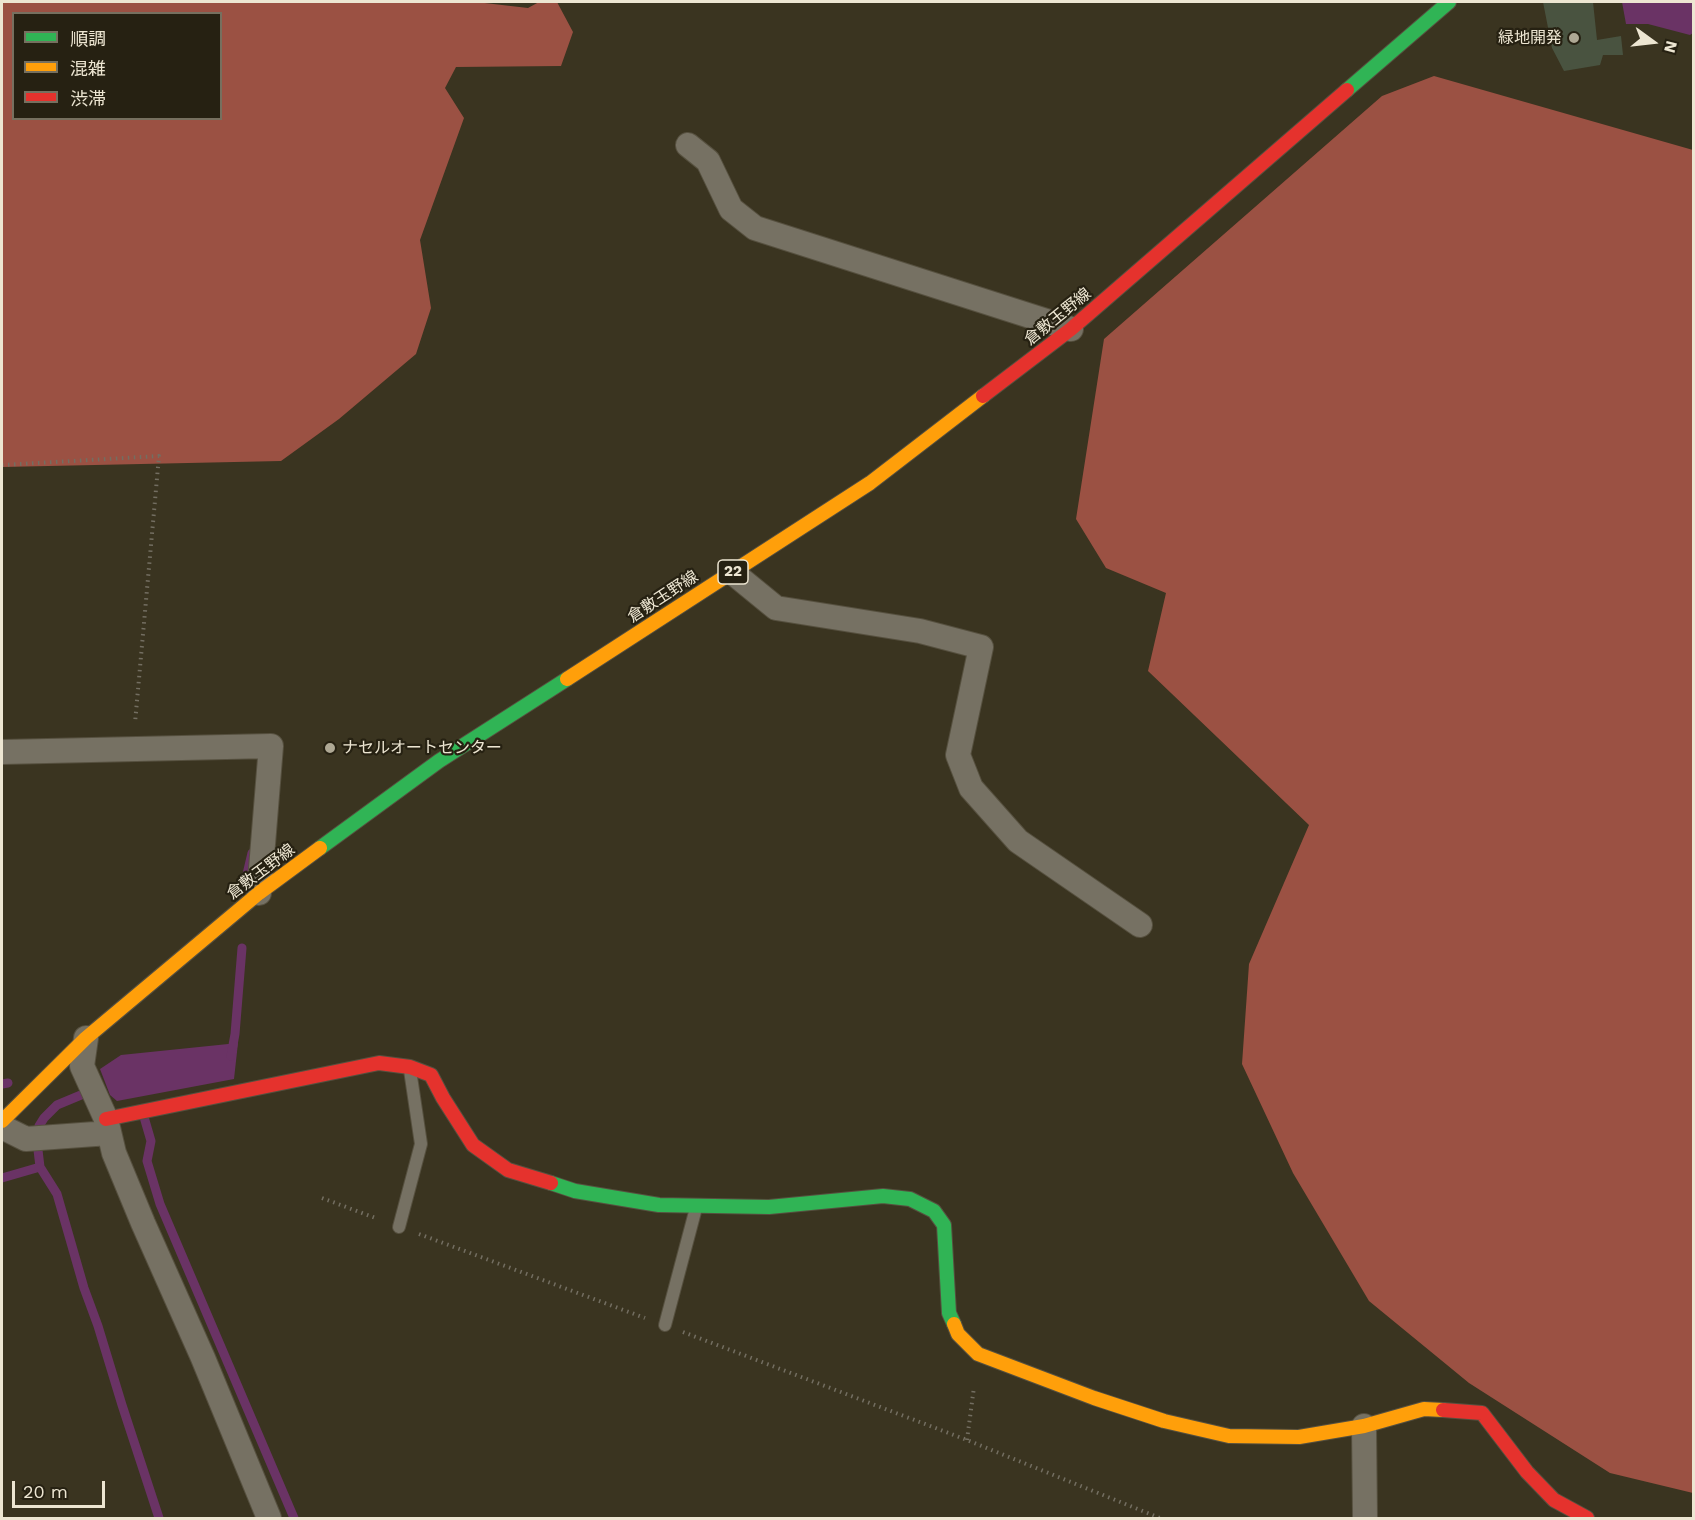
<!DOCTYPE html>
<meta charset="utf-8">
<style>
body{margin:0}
#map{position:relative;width:1695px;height:1520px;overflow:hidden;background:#3a3420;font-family:"Work Sans","Noto Sans JP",sans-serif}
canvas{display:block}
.frame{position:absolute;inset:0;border:3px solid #ede6d2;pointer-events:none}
.legend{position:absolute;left:12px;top:12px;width:210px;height:108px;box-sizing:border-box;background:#262112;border:2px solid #76705f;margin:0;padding:8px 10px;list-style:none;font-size:18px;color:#ede6d2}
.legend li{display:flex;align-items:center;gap:12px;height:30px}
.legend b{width:30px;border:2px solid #76705f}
.north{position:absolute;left:1623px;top:12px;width:60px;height:60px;-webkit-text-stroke:4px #262112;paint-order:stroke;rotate:105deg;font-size:16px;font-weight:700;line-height:24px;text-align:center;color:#ede6d2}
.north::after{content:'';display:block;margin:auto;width:21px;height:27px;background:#ede6d2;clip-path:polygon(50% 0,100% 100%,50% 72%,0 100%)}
.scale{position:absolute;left:12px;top:1481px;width:93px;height:27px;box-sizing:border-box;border:3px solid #ede6d2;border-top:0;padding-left:8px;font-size:18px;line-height:21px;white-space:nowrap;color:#ede6d2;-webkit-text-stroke:4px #262112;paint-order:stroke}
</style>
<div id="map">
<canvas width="1695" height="1520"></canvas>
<div class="frame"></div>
<ul class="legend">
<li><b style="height:8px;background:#30b455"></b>順調</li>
<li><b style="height:8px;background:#ff9f0a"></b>混雑</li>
<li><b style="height:8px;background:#e5322d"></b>渋滞</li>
</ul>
<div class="north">N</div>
<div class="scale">20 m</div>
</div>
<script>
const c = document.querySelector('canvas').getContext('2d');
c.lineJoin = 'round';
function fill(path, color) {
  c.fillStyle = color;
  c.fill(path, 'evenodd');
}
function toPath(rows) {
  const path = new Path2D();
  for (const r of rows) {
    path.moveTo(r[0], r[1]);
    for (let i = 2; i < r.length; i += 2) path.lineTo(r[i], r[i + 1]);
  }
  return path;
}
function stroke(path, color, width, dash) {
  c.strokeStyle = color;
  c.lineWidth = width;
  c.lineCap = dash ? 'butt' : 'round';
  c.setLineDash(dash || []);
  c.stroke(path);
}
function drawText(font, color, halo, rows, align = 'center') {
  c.font = font + ' "Work Sans","Noto Sans JP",sans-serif';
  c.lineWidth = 4.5;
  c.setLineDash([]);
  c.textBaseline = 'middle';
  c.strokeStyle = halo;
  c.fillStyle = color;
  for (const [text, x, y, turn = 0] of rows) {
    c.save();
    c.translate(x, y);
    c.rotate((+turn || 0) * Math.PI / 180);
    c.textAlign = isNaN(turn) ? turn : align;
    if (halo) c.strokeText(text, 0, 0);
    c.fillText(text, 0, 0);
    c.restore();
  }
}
const forest = toPath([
 [2,2,476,2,528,8,539,2,557,2,573,32,561,66,456,67,445,88,464,118,420,240,431,308,416,354,339,419,281,461,2,467],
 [14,14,220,14,220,118,14,118],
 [1434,76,1693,150,1693,1493,1610,1473,1469,1383,1369,1301,1293,1173,1242,1064,1249,964,1309,825,1148,671,1166,593,1106,568,1076,519,1104,339,1382,96]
]);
const water = toPath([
 [1622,2,1693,2,1693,33,1690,35,1648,24,1626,24],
 [238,1043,234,1079,117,1101,110,1095,100,1069,121,1055]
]);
const stream = toPath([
 [247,874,252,853],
 [231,1056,235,1034,242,948],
 [2,1084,8,1083],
 [144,1117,151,1141,147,1161,160,1204,294,1518],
 [40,1167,57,1194,84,1288,98,1326,122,1405,159,1518],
 [2,1178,40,1167,38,1150,39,1126,44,1118,57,1105,93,1090]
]);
const building = toPath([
 [1543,2,1593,2,1597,40,1621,36,1623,55,1603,55,1600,65,1564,71,1552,48]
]);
const path = toPath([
 [2,465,159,456,135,723],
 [322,1198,378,1219],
 [419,1234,645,1318],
 [683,1332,967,1440,1160,1518],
 [967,1440,974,1387]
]);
const lane = toPath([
 [399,1227,421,1144,410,1070],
 [665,1325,696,1208]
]);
const street = toPath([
 [688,145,708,161,731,209,755,228,1071,329],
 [732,572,776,608,920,631,981,647,958,755,971,788,1018,841,1140,925],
 [2,752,271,746,259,893],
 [86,1038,82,1066,106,1119,114,1153,143,1223,203,1358,269,1518],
 [2,1127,26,1139,109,1133],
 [1364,1426,1365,1518]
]);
const fast = toPath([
 [1347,90,1449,2],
 [320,848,439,761,567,679],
 [551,1183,575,1191,659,1205,769,1207,883,1196,910,1199,934,1211,944,1225,949,1313,954,1324]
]);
const slow = toPath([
 [567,679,870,483,983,396],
 [2,1121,86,1038,259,893,320,848],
 [954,1324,958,1334,978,1354,1094,1398,1164,1421,1229,1436,1299,1437,1364,1426,1424,1409,1443,1410]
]);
const jam = toPath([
 [983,396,1071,329,1347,90],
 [106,1119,379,1063,410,1067,431,1075,443,1098,473,1145,508,1170,551,1183],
 [1443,1410,1482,1413,1527,1472,1554,1500,1587,1518]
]);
const markers = [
 [1574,38,6,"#aea894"],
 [330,748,6,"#aea894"]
];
const shields = [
 [733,572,30]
];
const shieldNames = [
 ["22",733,572]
];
const poiNames = [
 ["緑地開発",1562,38],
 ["ナセルオートセンター",342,748,"left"]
];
const streetNames = [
 ["倉敷玉野線",1058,317,-39],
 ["倉敷玉野線",663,597,-33],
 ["倉敷玉野線",261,872,-37]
];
fill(forest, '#9b5143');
fill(water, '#6a3365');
stroke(stream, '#6a3365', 9);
fill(building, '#495340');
stroke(lane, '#56503f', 14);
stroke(street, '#56503f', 26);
stroke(fast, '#56503f', 16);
stroke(slow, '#56503f', 16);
stroke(jam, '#56503f', 16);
stroke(path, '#736e61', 4, [1.5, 4.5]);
stroke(lane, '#767163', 12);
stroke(street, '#767163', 24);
stroke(fast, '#30b455', 14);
stroke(slow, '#ff9f0a', 14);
stroke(jam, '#e5322d', 14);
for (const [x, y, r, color] of markers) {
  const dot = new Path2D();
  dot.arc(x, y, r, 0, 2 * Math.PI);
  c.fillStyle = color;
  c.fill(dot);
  stroke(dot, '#262112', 2);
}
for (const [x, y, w] of shields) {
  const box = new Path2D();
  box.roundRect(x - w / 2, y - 12, w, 24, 4.5);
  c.fillStyle = '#262112';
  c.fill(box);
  stroke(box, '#ede6d2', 1.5);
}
drawText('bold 15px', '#ede6d2', null, shieldNames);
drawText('16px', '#ede6d2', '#262112', poiNames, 'right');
drawText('16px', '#ede6d2', '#262112', streetNames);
</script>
